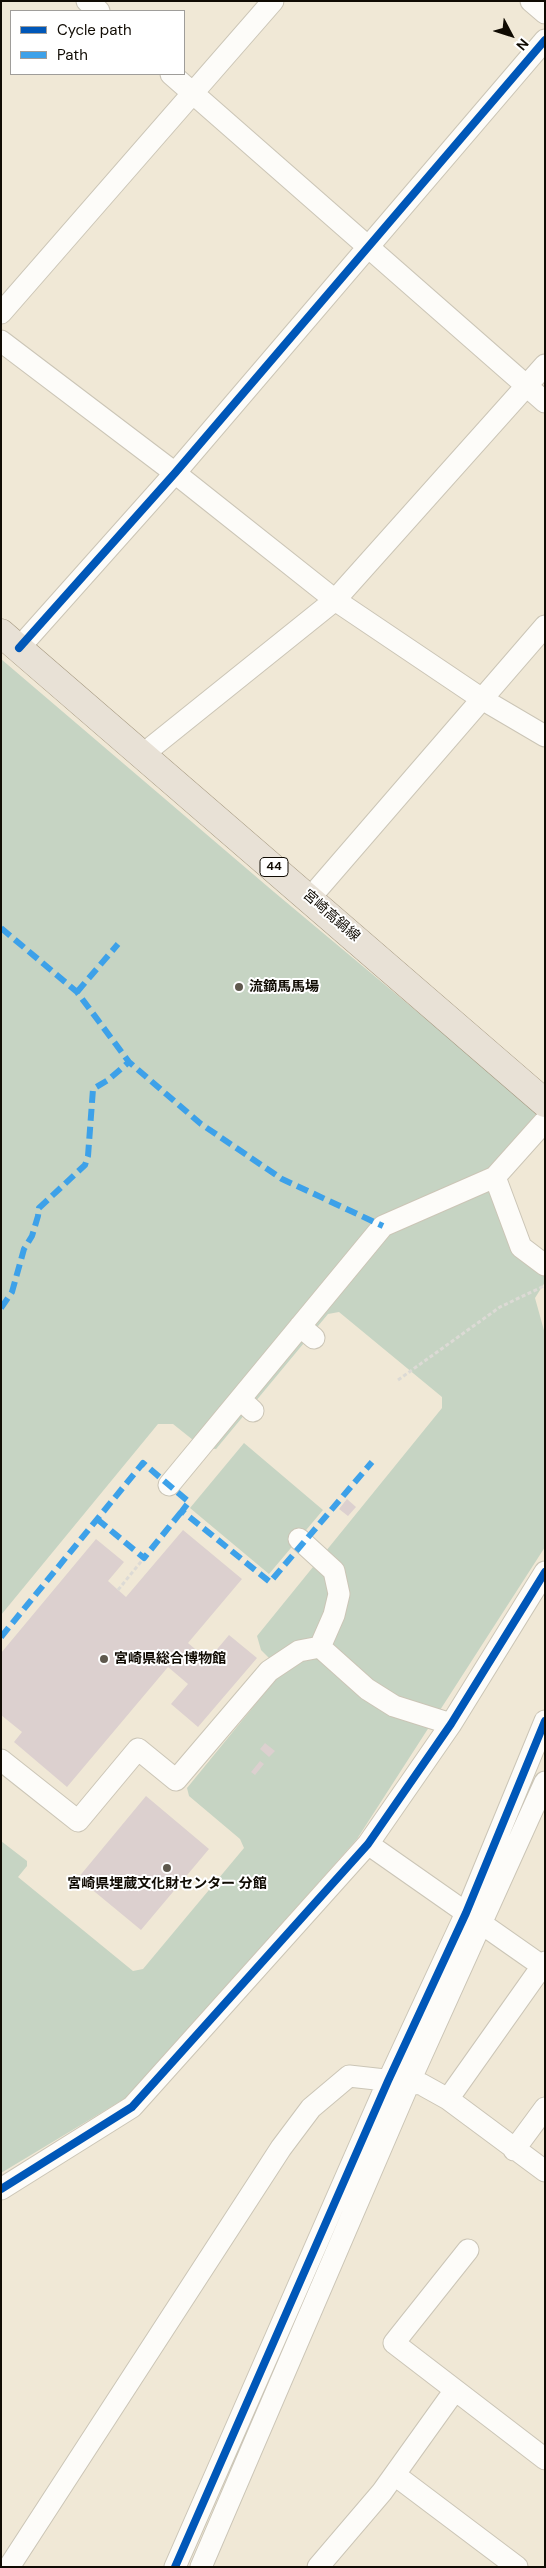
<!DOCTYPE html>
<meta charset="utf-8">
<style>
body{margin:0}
#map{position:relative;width:546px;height:2568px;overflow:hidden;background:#f0e8d6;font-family:"DM Sans",sans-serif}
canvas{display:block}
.frame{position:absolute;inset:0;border:2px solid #100b03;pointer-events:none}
.legend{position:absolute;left:10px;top:10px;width:175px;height:65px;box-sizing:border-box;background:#fff;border:1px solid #9f9d9a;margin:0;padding:6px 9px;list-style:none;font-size:15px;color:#100b03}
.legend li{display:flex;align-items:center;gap:10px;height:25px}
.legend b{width:25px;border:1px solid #9f9d9a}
.north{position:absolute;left:486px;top:10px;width:50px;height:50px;-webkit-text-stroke:4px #fff;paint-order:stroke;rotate:130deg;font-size:14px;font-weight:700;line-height:20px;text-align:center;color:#100b03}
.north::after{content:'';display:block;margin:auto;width:18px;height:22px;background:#100b03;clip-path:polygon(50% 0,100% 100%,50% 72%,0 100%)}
</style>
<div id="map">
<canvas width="546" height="2568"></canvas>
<div class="frame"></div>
<ul class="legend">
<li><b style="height:6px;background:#0057b8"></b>Cycle path</li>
<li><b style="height:6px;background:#3da1e9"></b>Path</li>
</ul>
<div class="north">N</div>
</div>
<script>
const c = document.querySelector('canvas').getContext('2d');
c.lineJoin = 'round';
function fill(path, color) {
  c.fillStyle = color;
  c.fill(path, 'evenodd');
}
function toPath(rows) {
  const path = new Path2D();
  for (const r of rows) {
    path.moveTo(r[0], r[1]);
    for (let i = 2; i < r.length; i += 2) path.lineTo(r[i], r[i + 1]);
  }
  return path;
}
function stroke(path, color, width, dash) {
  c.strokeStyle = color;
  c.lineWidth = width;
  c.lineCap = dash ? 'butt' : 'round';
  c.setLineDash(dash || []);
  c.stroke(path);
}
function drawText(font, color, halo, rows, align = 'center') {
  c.font = font + ' "DM Sans","Noto Sans JP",sans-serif';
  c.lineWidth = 4;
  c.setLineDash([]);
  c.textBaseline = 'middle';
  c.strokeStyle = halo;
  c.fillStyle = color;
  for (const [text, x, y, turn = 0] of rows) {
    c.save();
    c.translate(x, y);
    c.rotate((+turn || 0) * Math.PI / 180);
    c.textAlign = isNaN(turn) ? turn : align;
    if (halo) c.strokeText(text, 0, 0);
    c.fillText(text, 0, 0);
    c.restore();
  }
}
const green = toPath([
 [1,659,274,892,542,1116,506,1180,531,1246,545,1260,545,1282,535,1298,545,1334,545,1547,357,1839,129,2096,1,2173,1,1841,27,1861,27,1866,18,1877,133,1971,143,1969,244,1848,240,1839,189,1796,187,1788,276,1679,278,1667,261,1650,257,1636,442,1408,442,1397,339,1312,328,1314,216,1449,203,1448,173,1424,158,1424,1,1615],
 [244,1443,323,1510,269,1574,190,1508]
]);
const building = toPath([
 [347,1499,356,1507,348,1516,339,1509],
 [183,1530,242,1579,188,1643,208,1660,229,1635,257,1658,198,1727,171,1704,188,1684,168,1667,67,1787,14,1742,22,1732,1,1715,1,1653,96,1539,124,1562,108,1581,126,1597],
 [265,1743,275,1751,269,1757,260,1749],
 [260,1761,264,1764,255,1775,251,1772],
 [146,1796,209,1849,141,1930,78,1878]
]);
const path = toPath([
 [398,1380,500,1307,544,1286],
 [118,1590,144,1558]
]);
const minor = toPath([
 [87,1,99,11],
 [531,1,545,13],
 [171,74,545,402],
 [1,313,273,1],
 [1,341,175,473,335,600,482,699,545,736],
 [19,648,175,473,545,40],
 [142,755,335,600,545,365],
 [310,898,545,626],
 [495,1177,521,1247,545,1265],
 [300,1326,314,1338],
 [240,1399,253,1411],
 [169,1485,383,1226,495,1177,545,1121],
 [299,1539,334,1571,339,1594,334,1615,320,1647,367,1689,394,1706,451,1724],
 [1,1760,78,1821,138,1749,176,1780,269,1671,299,1651,320,1647],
 [368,1844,545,1968],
 [448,2099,545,1962],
 [514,2150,545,2108],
 [1,2189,132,2107,368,1844,451,1724,545,1572],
 [468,2250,394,2343,545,2459],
 [395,2475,517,2567],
 [9,2567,281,2148,311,2108,349,2076,421,2084,448,2099,545,2171],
 [175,2567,388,2081,466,1913,545,1721],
 [201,2567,409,2083,545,1782],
 [318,2567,382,2492,455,2390]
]);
const major = toPath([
 [1,633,545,1103]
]);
const quiet = toPath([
 [1,928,77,992,129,1062,201,1124,282,1179,383,1226],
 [77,992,118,944],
 [1,1308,12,1292,24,1249,32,1236,38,1216,39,1208,85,1165,88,1156,93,1089,108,1080,129,1062],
 [97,1519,144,1558,182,1511],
 [1,1637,143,1463,189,1502,182,1511,270,1582,372,1462]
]);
const cycleway = toPath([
 [19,648,175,473,545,40],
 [1,2189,132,2107,368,1844,451,1724,545,1572],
 [175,2567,388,2081,466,1913,545,1721]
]);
const markers = [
 [239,987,5,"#5e584d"],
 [104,1659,5,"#5e584d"],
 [167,1868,5,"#5e584d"]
];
const shields = [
 [274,867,28]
];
const shieldNames = [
 ["44",274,867]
];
const streetNames = [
 ["宮崎高鍋線",331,916,41]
];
const poiNames = [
 ["流鏑馬馬場",249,987],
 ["宮崎県総合博物館",114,1659],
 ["宮崎県埋蔵文化財センター 分館",167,1884,"center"]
];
fill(green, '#c6d4c3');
fill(building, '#dcd0cf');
stroke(minor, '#cbc5b6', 23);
stroke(major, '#a4977f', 29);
stroke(path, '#dcdad5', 3, [4, 2.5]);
stroke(minor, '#fdfcf9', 21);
stroke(major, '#e8e1d6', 28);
stroke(quiet, '#3da1e9', 6, [12, 6]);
stroke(cycleway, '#0057b8', 8);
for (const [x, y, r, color] of markers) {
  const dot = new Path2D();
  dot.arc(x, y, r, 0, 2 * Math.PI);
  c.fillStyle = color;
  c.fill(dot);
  stroke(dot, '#fff', 2);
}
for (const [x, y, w] of shields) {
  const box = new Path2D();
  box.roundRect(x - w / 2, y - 9.5, w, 19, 4);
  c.fillStyle = '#fff';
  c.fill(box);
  stroke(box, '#100b03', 1);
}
drawText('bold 12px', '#100b03', null, shieldNames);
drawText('14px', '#100b03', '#fff', streetNames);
drawText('bold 14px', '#100b03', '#fff', poiNames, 'left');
</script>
